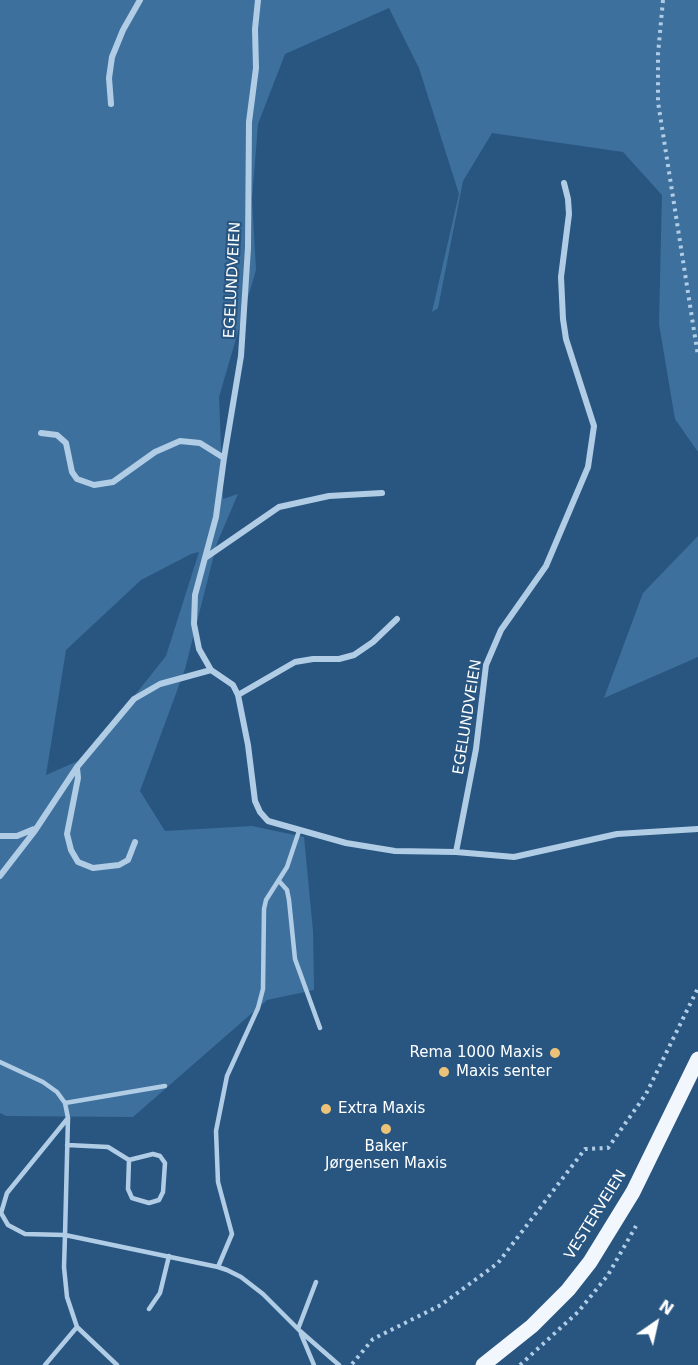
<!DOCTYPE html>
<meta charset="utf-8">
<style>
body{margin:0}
#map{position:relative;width:698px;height:1365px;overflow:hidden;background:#295681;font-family:"DejaVu Sans",sans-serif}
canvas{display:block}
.north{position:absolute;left:626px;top:1293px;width:60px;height:60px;-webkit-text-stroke:4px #295681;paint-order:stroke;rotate:34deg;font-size:16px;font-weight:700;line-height:24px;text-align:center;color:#fff}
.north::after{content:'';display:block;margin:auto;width:21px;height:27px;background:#fff;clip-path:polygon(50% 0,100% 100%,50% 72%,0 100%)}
</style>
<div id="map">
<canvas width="698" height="1365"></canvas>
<div class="north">N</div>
</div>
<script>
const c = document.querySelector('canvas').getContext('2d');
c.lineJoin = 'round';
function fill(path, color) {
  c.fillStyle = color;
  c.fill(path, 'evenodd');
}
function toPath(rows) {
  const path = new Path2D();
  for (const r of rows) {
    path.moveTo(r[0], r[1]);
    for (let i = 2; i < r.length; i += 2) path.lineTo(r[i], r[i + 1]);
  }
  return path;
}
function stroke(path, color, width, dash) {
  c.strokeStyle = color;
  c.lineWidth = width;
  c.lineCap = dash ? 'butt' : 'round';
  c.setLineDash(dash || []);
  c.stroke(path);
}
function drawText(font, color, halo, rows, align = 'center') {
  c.font = font + ' "DejaVu Sans",sans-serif';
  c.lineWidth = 4.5;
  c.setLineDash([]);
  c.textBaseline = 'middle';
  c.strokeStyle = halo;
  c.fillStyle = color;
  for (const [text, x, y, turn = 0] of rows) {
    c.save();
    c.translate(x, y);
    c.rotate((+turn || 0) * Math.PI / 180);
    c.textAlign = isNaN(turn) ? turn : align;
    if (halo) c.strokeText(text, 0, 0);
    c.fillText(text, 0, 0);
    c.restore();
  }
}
const green = toPath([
 [0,0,698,0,698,452,675,419,659,324,662,195,623,152,492,133,463,181,438,308,432,312,459,194,419,68,389,8,285,54,258,124,252,199,256,270,219,397,223,499,238,494,217,543,185,669,140,791,165,831,252,826,304,837,313,931,314,990,267,1000,133,1117,6,1116,0,1113],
 [199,552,166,656,85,758,46,775,66,650,141,580,191,554],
 [698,536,698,657,604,698,643,593]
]);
const path = toPath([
 [663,0,658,54,658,102,698,356],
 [352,1364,373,1339,441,1305,498,1263,585,1149,608,1148,646,1094,698,988],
 [520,1365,578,1312,608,1275,636,1226]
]);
const lane = toPath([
 [279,881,287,890,289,900,295,959,320,1028],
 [0,1062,43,1082,57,1092,65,1103,68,1118,65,1235,218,1267,227,1270,241,1277,263,1294,300,1331,339,1365],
 [65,1103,165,1086],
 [67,1145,108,1147,129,1160,153,1154,160,1156,165,1163,163,1192,159,1200,149,1203,132,1198,128,1189,129,1160],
 [218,1267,232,1234,218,1182,216,1131,227,1076,258,1008,263,989,264,909,266,900,287,867,299,831],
 [149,1309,160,1293,169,1256],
 [77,1327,117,1365],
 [298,1329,316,1282],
 [301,1334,314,1365],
 [45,1365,77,1327,67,1297,64,1267,65,1235,25,1234,8,1225,1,1213,7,1193,68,1118]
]);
const street = toPath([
 [258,0,255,29,256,68,249,122,248,248,241,356,224,458,216,517,195,595,194,624,199,649,211,670,233,685,238,695,248,745,255,801,260,812,268,821,346,843,395,851,456,852],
 [111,104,109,78,112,57,123,30,140,0],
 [564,183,568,199,569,214,561,277,563,319,566,339,594,426,588,467,546,566,501,630,486,665,476,749,456,852,514,857,617,834,698,829],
 [41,433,57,435,66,443,72,472,77,479,94,485,113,482,155,452,180,441,200,443,224,458],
 [205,558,279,507,329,496,382,493],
 [238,695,295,662,313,659,339,659,354,655,373,642,397,619],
 [77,768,78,778,67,834,71,850,78,862,93,868,119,865,128,860,135,842],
 [0,836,17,836,34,829],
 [0,876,34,832,77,767,134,699,160,684,211,670]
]);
const primary = toPath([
 [483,1365,532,1326,568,1290,590,1262,633,1192,698,1059]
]);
const markers = [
 [555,1053,6,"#ecc279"],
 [444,1072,6,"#ecc279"],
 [326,1109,6,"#ecc279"],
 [386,1129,6,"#ecc279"]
];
const streetNames = [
 ["EGELUNDVEIEN",233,280,-87],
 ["EGELUNDVEIEN",468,717,-81],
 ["VESTERVEIEN",596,1215,-58]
];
const poiNames = [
 ["Rema 1000 Maxis",543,1053,"right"],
 ["Maxis senter",456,1072],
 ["Extra Maxis",338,1109],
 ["Baker",386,1147,"center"],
 ["Jørgensen Maxis",386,1164,"center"]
];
fill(green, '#3e709e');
stroke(path, '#b1cde5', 4, [3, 4.5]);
stroke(lane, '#b1cde5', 4.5);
stroke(street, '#b1cde5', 6);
stroke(primary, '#f2f7fd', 15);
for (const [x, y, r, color] of markers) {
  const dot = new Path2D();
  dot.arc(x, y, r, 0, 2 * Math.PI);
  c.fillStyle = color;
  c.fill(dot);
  stroke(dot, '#295681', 2);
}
drawText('15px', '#fff', '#295681', streetNames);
drawText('15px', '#fff', '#295681', poiNames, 'left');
</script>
